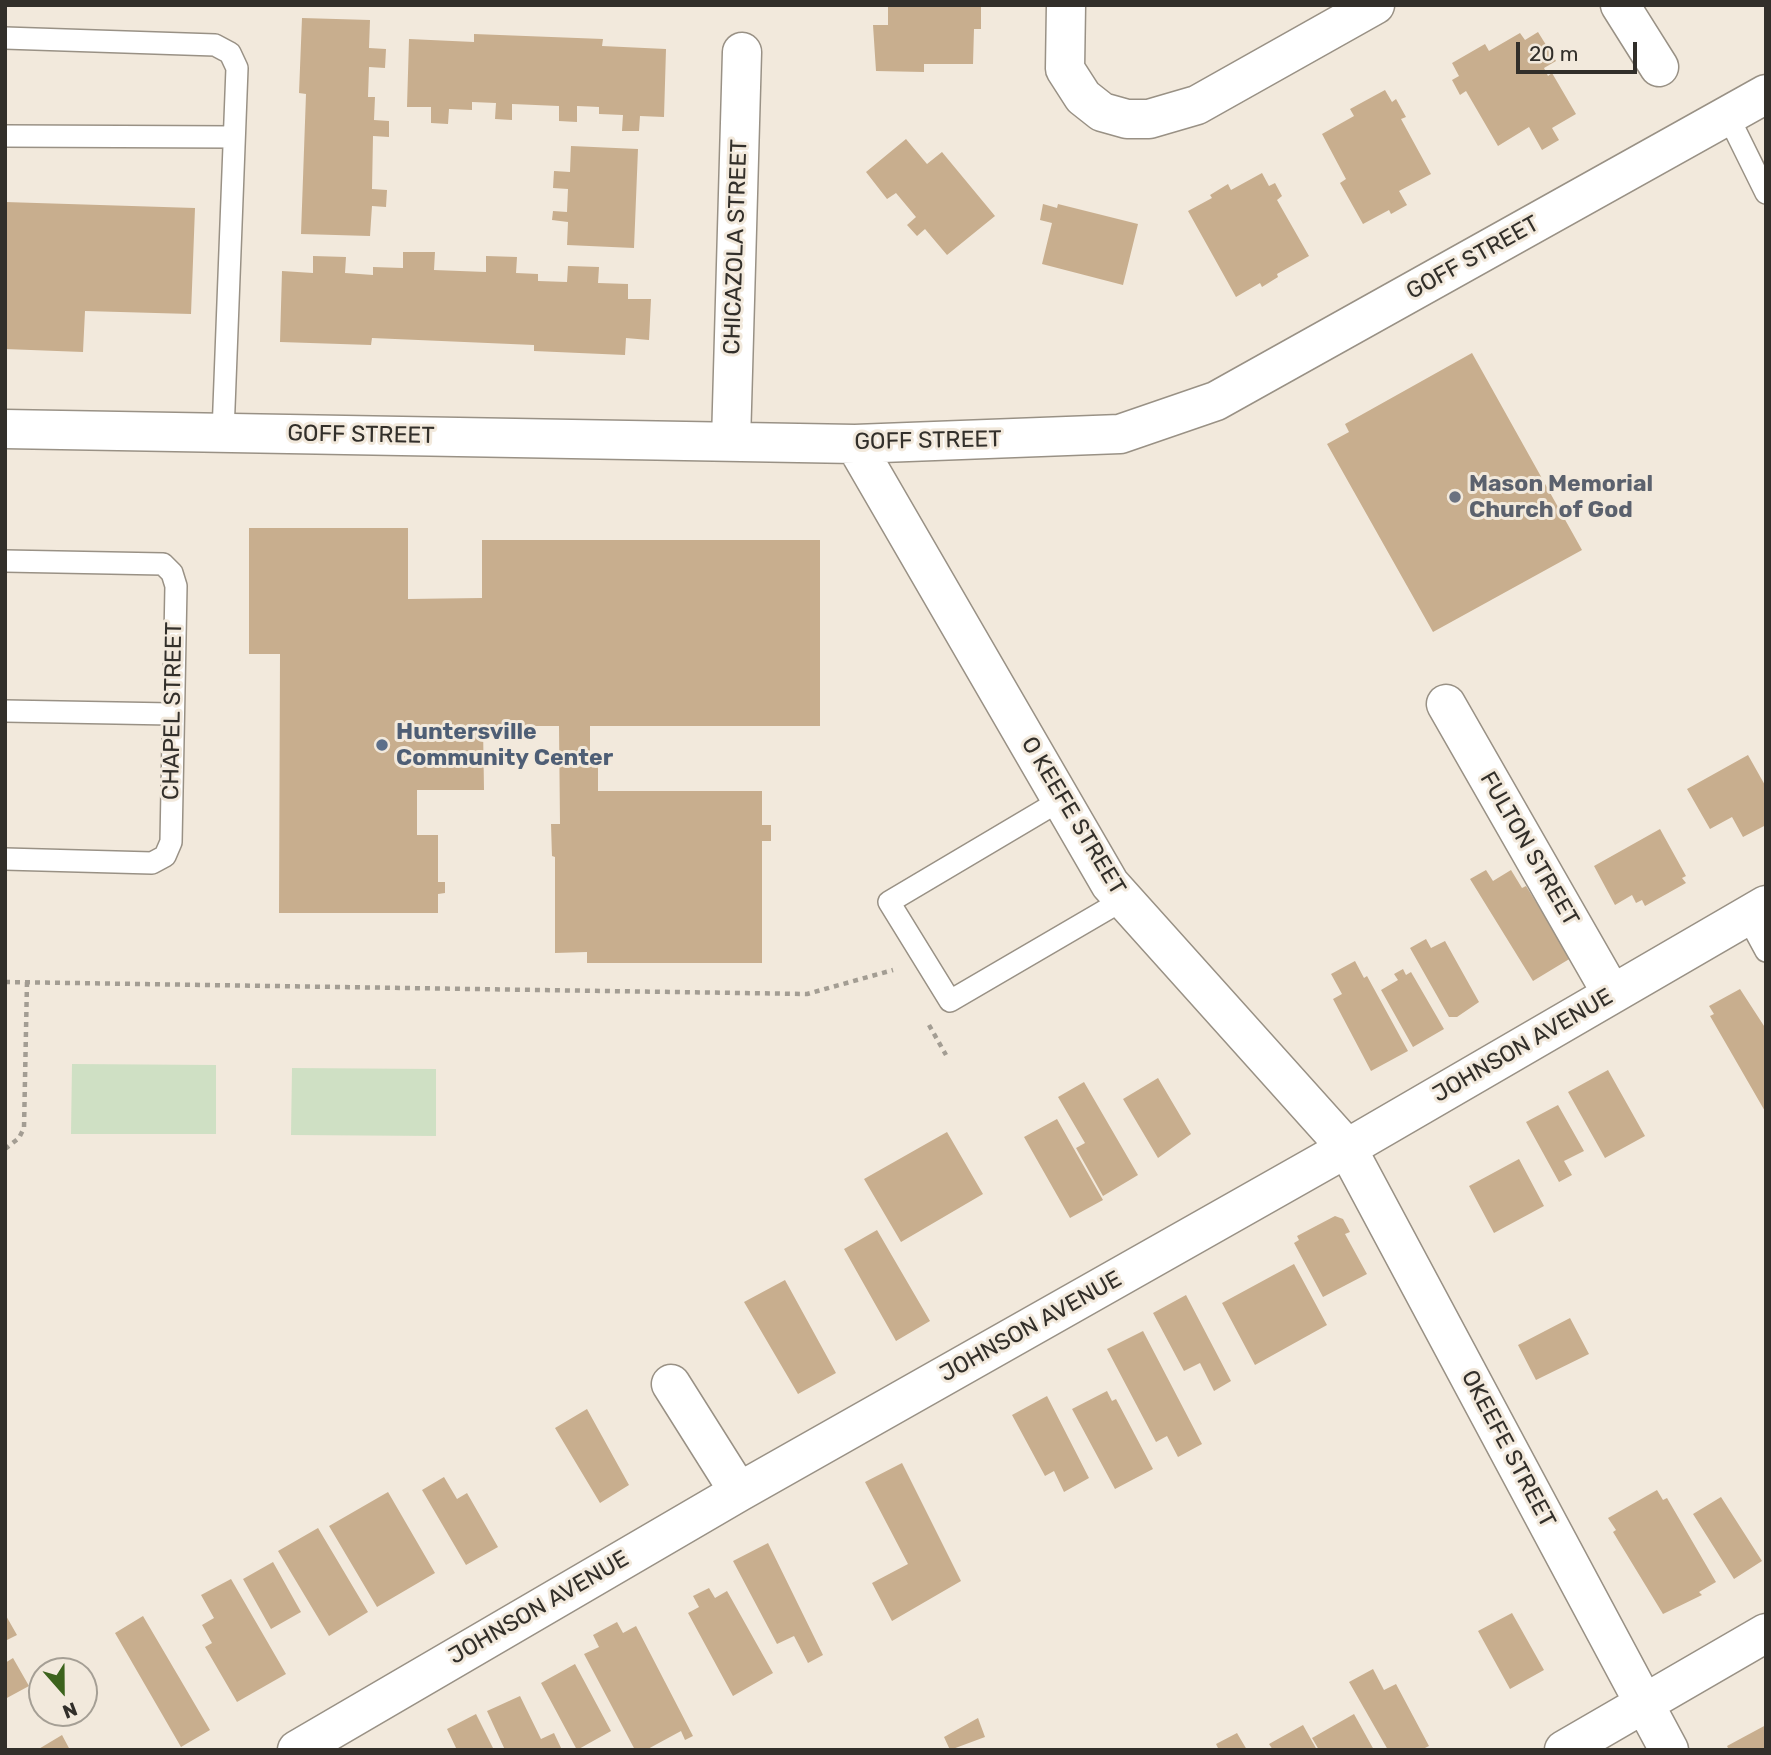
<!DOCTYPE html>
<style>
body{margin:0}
#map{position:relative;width:1771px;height:1755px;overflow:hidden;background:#f2e9dc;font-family:Rubik,sans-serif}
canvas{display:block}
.frame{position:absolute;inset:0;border:7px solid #322f2a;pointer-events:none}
.north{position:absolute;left:28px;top:1657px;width:70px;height:70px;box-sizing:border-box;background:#f2e9dc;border:2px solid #a59f95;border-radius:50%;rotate:159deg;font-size:19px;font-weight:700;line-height:28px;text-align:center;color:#322f2a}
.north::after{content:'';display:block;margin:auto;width:24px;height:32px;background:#3c631d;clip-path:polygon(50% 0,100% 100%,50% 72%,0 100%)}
.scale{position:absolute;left:1516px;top:42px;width:121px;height:32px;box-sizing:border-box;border:4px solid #322f2a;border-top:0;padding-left:9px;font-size:21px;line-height:24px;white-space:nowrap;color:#322f2a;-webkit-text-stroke:5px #f2e9dc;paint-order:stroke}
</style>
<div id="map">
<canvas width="1771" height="1755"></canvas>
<div class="frame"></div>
<div class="north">N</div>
<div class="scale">20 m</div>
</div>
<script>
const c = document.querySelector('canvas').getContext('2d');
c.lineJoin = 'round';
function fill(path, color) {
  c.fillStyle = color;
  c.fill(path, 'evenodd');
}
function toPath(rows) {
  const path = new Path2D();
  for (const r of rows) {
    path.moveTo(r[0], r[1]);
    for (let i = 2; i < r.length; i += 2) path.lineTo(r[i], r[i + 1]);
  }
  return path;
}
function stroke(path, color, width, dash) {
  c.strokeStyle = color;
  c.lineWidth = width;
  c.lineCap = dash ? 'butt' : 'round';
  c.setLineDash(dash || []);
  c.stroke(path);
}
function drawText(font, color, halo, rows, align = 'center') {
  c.font = font + ' Rubik,sans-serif';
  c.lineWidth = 6;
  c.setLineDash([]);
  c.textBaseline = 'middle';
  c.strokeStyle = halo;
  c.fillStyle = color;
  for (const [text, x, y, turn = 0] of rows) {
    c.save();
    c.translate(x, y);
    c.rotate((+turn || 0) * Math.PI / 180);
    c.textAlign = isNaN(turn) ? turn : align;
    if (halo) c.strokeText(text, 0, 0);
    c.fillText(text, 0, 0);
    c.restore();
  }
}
const green = toPath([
 [72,1064,216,1065,216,1134,71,1134],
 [292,1068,436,1069,436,1136,291,1135]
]);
const building = toPath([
 [888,5,981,5,981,29,974,29,973,64,924,64,924,72,876,71,873,25,888,25],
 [302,18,370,20,369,48,386,49,385,68,369,67,368,97,375,97,374,120,389,121,389,137,373,136,372,189,387,190,386,207,372,206,370,236,301,234,306,94,299,93],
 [1538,32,1556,61,1544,68,1548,76,1552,73,1576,114,1552,128,1559,140,1542,150,1529,127,1498,146,1466,91,1460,95,1452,80,1459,76,1452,63,1485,44,1489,51,1520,33,1525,40],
 [474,34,603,39,602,46,666,49,664,117,640,116,639,131,622,131,623,115,599,114,599,107,577,106,577,122,559,121,559,106,512,104,512,120,495,119,496,103,472,102,472,110,449,109,448,124,431,123,431,107,407,107,409,39,474,42],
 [1385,90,1392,102,1396,99,1406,117,1401,119,1431,174,1399,191,1407,205,1391,214,1389,210,1363,224,1340,183,1346,179,1322,134,1354,116,1350,109],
 [906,139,927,164,942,152,995,216,947,255,925,229,917,236,907,225,916,217,896,193,887,199,866,172],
 [571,146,638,149,634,248,567,245,568,222,552,220,553,211,567,212,568,189,553,188,554,171,570,172],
 [1262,173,1269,186,1275,183,1282,196,1277,200,1309,256,1277,274,1278,277,1262,287,1260,283,1236,297,1188,211,1212,198,1210,195,1228,184,1231,190],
 [5,202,195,208,191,314,85,311,83,352,5,349],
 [1043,204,1057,208,1058,204,1138,224,1123,285,1042,264,1052,223,1040,220],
 [403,252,435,252,434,270,486,272,486,256,517,257,516,273,538,274,538,281,567,282,568,266,599,267,598,283,628,284,628,299,651,299,649,340,626,338,625,355,534,351,534,345,372,338,371,345,280,342,282,271,313,273,313,256,346,257,345,273,373,275,373,267,403,268],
 [1472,353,1582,550,1433,632,1327,444,1349,432,1345,424],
 [249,528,408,528,408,599,482,598,482,540,820,540,820,726,590,726,590,764,598,765,598,791,762,791,762,825,771,825,771,841,762,841,762,963,587,963,587,952,555,953,555,857,552,856,551,824,560,824,559,726,483,726,484,790,417,790,417,835,438,835,438,882,445,882,445,893,438,894,438,913,279,913,280,654,249,654],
 [1748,755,1766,787,1766,825,1743,837,1732,817,1710,829,1687,789],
 [1660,829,1686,876,1682,878,1686,883,1645,906,1642,900,1636,903,1632,895,1615,905,1594,866],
 [1486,870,1493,881,1511,870,1522,888,1526,886,1571,958,1533,981,1470,879],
 [1426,939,1431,948,1445,941,1479,1002,1457,1017,1449,1017,1410,948],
 [1355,961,1364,978,1367,976,1408,1051,1371,1071,1333,999,1342,994,1331,974],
 [1403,969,1406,975,1411,972,1444,1029,1413,1047,1381,990,1398,980,1394,974],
 [1740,989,1766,1029,1766,1113,1710,1016,1714,1014,1709,1006],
 [1608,1070,1645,1136,1605,1158,1568,1092],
 [1158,1078,1191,1134,1158,1158,1123,1099],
 [1084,1082,1138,1175,1103,1196,1076,1148,1085,1143,1058,1097],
 [1558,1105,1584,1151,1564,1161,1572,1175,1559,1182,1526,1122],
 [1057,1119,1103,1200,1070,1218,1024,1137],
 [947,1132,983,1194,901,1242,864,1179],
 [1519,1159,1544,1206,1494,1233,1469,1186],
 [1335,1216,1343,1219,1350,1232,1345,1234,1367,1274,1323,1297,1294,1243,1299,1240,1297,1236],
 [877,1230,930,1321,896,1341,844,1249],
 [1294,1264,1327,1325,1255,1365,1222,1303],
 [785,1280,836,1373,798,1394,744,1302],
 [1186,1295,1231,1381,1214,1391,1200,1363,1184,1371,1153,1313],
 [1570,1318,1589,1354,1536,1380,1518,1345],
 [1143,1331,1202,1444,1178,1457,1167,1436,1156,1442,1107,1349],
 [1107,1391,1112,1401,1116,1399,1153,1469,1115,1489,1072,1409],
 [1047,1396,1089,1478,1064,1492,1054,1471,1045,1476,1012,1415],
 [587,1409,629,1485,600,1503,555,1428],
 [902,1463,961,1581,892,1621,872,1583,908,1564,865,1482],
 [444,1477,457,1499,467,1493,498,1547,466,1565,422,1490],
 [1657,1490,1663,1500,1667,1498,1716,1582,1699,1592,1702,1595,1663,1614,1613,1532,1616,1530,1608,1518],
 [388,1492,435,1573,377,1607,329,1526],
 [1721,1497,1762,1561,1734,1579,1693,1514],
 [318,1528,368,1612,329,1636,278,1551],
 [768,1543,823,1655,808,1663,794,1636,777,1644,733,1561],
 [273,1562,301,1612,271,1629,243,1579],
 [231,1579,286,1674,237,1702,205,1647,212,1643,202,1625,214,1618,201,1595],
 [709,1588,715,1598,727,1591,773,1673,733,1696,688,1613,699,1607,693,1596],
 [1512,1613,1544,1670,1510,1689,1478,1631],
 [5,1614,17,1635,5,1641],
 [143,1616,210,1730,181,1747,115,1633],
 [617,1622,623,1633,636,1626,693,1736,685,1740,681,1731,646,1750,635,1750,584,1654,599,1647,593,1635],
 [13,1658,29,1686,5,1699,5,1663],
 [575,1664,611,1731,577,1750,541,1683],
 [1373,1669,1384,1690,1396,1684,1429,1746,1421,1750,1388,1750,1349,1682],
 [520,1696,541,1739,554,1733,562,1750,505,1750,487,1711],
 [476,1714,494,1750,457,1750,447,1729],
 [1354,1714,1374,1750,1319,1750,1312,1738],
 [978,1718,985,1737,950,1750,944,1737],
 [1303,1725,1317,1750,1273,1750,1269,1744],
 [1766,1725,1766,1750,1729,1750,1727,1746],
 [1237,1733,1247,1750,1219,1750,1216,1744],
 [62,1735,70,1750,37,1750]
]);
const path = toPath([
 [5,982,807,994,893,970],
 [929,1025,946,1055],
 [5,1149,19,1138,24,1128,27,982]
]);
const service = toPath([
 [5,38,215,45,230,53,237,68,223,433],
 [1728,116,1766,193],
 [5,136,234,137],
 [5,561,163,564,172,573,176,586,171,842,165,856,152,863,5,859],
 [5,711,171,714],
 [1061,800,889,902,950,1001,1123,900],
 [1747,916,1766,951]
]);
const minor = toPath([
 [1066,5,1065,69,1083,97,1102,112,1127,119,1149,119,1197,105,1375,5],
 [1620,5,1659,67],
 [5,429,855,444,1120,434,1216,401,1766,94],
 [731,442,742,52],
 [855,444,1110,884,1347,1148,1669,1750],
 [1446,704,1612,994],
 [671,1384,739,1492],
 [297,1750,739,1492,1363,1139,1766,905],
 [1564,1750,1766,1633]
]);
const markers = [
 [1455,497,7,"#6b7280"],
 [382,745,7,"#5c6f8a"]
];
const streetNames = [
 ["CHICAZOLA STREET",736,247,-88],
 ["GOFF STREET",1473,258,-29],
 ["GOFF STREET",361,435,1],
 ["GOFF STREET",928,441,-1],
 ["CHAPEL STREET",173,711,-89],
 ["O KEEFE STREET",1073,816,59],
 ["FULTON STREET",1529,849,60],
 ["JOHNSON AVENUE",1523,1046,-30],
 ["JOHNSON AVENUE",1031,1327,-29],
 ["OKEEFE STREET",1508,1449,62],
 ["JOHNSON AVENUE",539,1608,-30]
];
const worshipNames = [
 ["Mason Memorial",1469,484],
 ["Church of God",1469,510]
];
const serviceNames = [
 ["Huntersville",396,732],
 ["Community Center",396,758]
];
fill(green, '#cfe0c4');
fill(building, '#c8ae8e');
stroke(service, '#999185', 24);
stroke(minor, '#999185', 41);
stroke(path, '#a39d93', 4.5, [5, 5]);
stroke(service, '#fff', 21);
stroke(minor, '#fff', 38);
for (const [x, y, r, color] of markers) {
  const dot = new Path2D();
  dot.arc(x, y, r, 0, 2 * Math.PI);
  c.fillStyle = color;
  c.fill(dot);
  stroke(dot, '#f2e9dc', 2.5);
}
drawText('23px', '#322f2a', '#f2e9dc', streetNames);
drawText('bold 23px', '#5b616d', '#f2e9dc', worshipNames, 'left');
drawText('bold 23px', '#4e5e75', '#f2e9dc', serviceNames, 'left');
</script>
